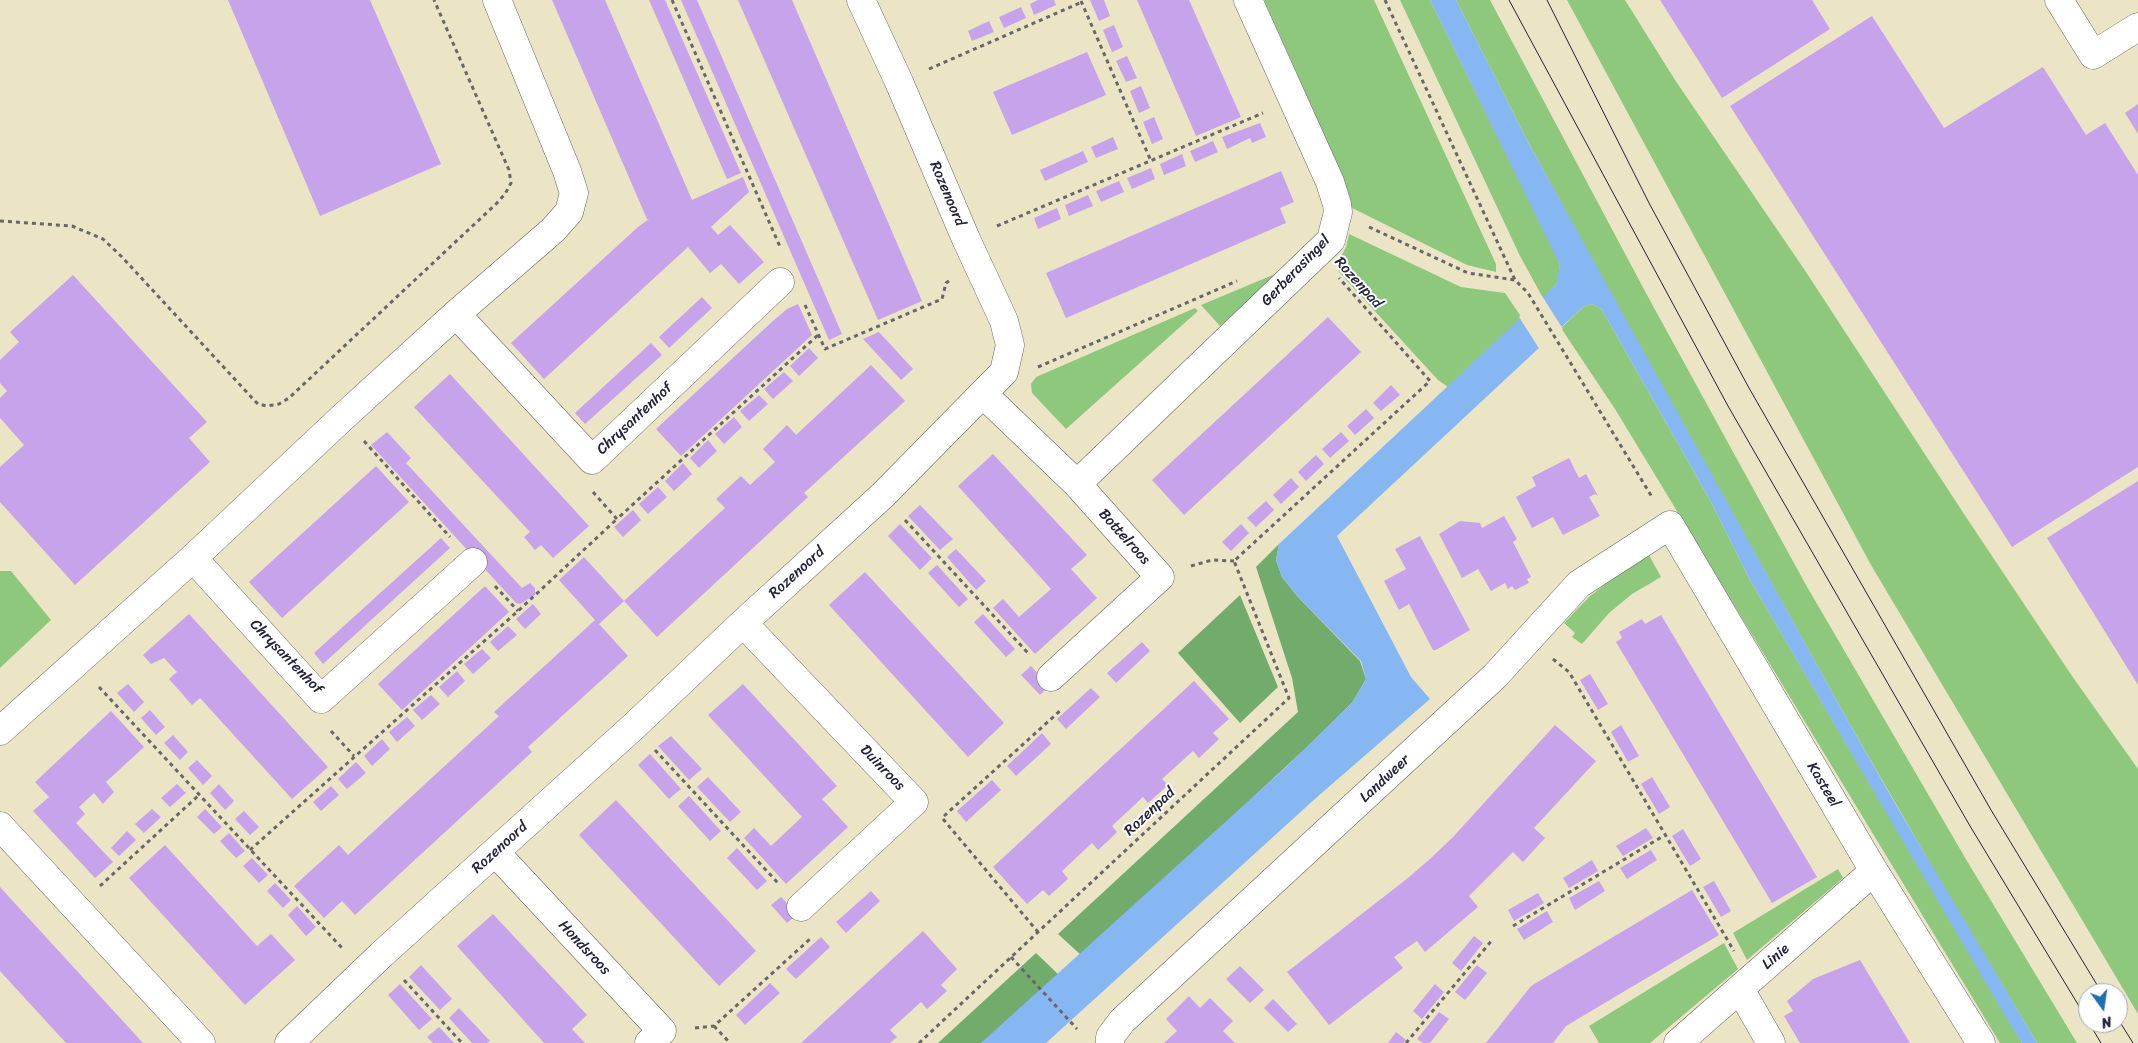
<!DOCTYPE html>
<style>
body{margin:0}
#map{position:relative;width:2138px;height:1043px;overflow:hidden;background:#ebe5c5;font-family:Sriracha,sans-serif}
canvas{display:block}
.north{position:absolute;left:2078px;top:983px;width:50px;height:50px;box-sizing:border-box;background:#fff;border:1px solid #a7a7b1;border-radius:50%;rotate:166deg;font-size:14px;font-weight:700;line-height:20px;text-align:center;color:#22223b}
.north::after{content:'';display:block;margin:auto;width:18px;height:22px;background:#1f6fb2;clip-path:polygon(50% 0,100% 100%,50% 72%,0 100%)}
</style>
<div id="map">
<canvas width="2138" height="1043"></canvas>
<div class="north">N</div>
</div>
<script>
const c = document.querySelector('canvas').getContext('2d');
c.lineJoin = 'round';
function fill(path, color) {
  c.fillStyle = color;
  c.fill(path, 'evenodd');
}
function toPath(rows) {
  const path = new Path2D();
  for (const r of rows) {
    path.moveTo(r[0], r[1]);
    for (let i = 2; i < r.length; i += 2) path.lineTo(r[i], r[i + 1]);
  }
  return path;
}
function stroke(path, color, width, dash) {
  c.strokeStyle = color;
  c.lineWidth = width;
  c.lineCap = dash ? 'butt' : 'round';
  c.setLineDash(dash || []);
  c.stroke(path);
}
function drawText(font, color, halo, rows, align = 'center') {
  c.font = font + ' Sriracha,sans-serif';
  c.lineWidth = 4;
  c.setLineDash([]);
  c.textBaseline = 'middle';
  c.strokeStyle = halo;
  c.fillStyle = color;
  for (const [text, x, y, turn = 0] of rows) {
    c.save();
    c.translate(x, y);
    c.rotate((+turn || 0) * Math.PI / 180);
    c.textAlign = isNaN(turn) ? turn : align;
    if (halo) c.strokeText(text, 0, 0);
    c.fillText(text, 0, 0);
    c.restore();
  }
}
const green = toPath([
 [1264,0,1374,0,1496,264,1496,272,1467,265,1350,207,1344,183,1335,159],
 [1400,0,1430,0,1555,253,1560,265,1558,279,1556,285,1543,298,1520,256],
 [1456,0,1490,0,1647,295,1806,585,1967,861,2077,1043,2037,1043,1949,896,1848,721,1606,285,1529,144],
 [1567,0,1625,0,1675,80,1804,269,1964,514,2072,676,2138,769,2138,1014,1871,565],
 [1349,234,1461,287,1505,293,1522,318,1448,387,1438,380,1339,272,1337,264,1346,247],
 [1280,272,1220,326,1201,305],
 [1591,304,1597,306,1602,310,1710,500,1750,580,2022,1043,2000,1043,1615,409,1561,328,1583,307],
 [1195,308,1198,311,1066,429,1032,393,1031,384,1036,377],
 [1649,555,1661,577,1632,594,1609,613,1582,644,1572,637,1575,633,1564,623,1590,596,1617,575],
 [0,571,11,571,51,620,0,668],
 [1838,869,1843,878,1747,960,1733,933],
 [1724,943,1738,969,1650,1043,1599,1043,1589,1026]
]);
const forest = toPath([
 [1279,544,1276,560,1282,577,1298,597,1360,661,1366,679,1352,703,1306,748,1082,956,1058,934,1298,712,1292,678,1256,567],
 [1240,595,1278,687,1240,723,1178,653],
 [1036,953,1060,976,985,1043,938,1043]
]);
const water = toPath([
 [1430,0,1456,0,1529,144,1848,721,1896,805,2037,1043,2022,1043,2004,1014,1750,580,1710,500,1602,310,1597,306,1591,304,1583,307,1337,536,1411,677,1430,699,1316,798,1046,1043,981,1043,1285,768,1352,703,1366,679,1361,661,1298,597,1282,577,1276,560,1279,544,1556,285,1560,265]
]);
const pier = toPath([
 [1542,296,1563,329,1540,350,1519,317]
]);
const building = toPath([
 [228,0,370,0,441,164,320,216],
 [552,0,605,0,692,200,743,177,749,192,711,227,718,235,730,225,764,262,739,284,721,264,710,273,688,247,544,379,511,343,638,227,649,219,647,219],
 [649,0,665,0,741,173,727,179],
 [681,0,697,0,842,334,829,340],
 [738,0,792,0,922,301,878,320],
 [1038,0,1054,0,1056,5,1034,15,1030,4],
 [1090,0,1104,0,1110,16,1099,21],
 [1137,0,1189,0,1241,117,1196,136],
 [1660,0,1812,0,1830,29,1722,98],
 [1021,7,1026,18,1004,28,999,17],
 [1872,16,1944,128,2043,67,2086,135,2105,123,2138,175,2138,467,2012,547,1730,106],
 [989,21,994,32,972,41,968,31],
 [1114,25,1123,47,1112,52,1103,30],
 [1087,52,1106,95,1012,135,993,92],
 [1127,56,1137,78,1126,82,1116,61],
 [1141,86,1150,108,1139,113,1130,91],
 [2138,104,2138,134,2125,113],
 [1154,117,1163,139,1152,144,1143,122],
 [1260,123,1266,137,1252,143,1250,138,1227,149,1222,137],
 [1113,137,1118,149,1096,158,1091,147],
 [1213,141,1218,152,1195,162,1190,151],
 [1083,151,1088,162,1045,181,1040,170],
 [1182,154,1186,166,1164,175,1160,164],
 [1151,168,1155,179,1132,189,1127,178],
 [1281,171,1294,202,1280,208,1286,223,1066,318,1046,273],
 [1119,181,1124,192,1101,202,1096,191],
 [1088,195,1093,206,1069,216,1065,205],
 [1057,208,1061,219,1038,229,1034,218],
 [73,275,207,422,189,438,210,462,75,585,0,502,0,467,24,445,0,418,0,398,7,391,0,383,0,360,19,342,10,332],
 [702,297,712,308,669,348,659,337],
 [798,304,812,335,681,456,656,429,774,320,787,309],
 [1328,317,1361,352,1184,515,1152,480],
 [879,332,913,369,901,380,863,339],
 [651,343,662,355,585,424,575,413],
 [809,348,818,358,799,376,790,366],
 [871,365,905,401,804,493,808,497,657,637,624,601,599,624,628,656,528,747,532,752,355,915,342,901,324,918,294,886,339,845,348,855,499,716,494,712,595,620,559,580,584,557,624,601,725,508,716,499,741,476,750,485,775,462,763,449,787,425,796,435],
 [784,372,793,381,773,399,764,389],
 [450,374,589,526,553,558,541,545,535,550,524,537,530,532,414,407],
 [1391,385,1400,395,1381,411,1373,403],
 [759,395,768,404,749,421,740,411],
 [1366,409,1374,418,1355,435,1347,426],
 [734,417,742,427,724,444,715,434],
 [387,432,411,458,406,463,522,588,530,583,535,588,535,595,520,604,516,603,371,445],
 [1341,432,1349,441,1330,458,1322,449],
 [708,440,717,451,699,468,690,458],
 [993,454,1087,555,1071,569,1097,598,1035,654,993,608,1003,599,1019,617,1051,589,958,486],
 [1316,455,1324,464,1306,481,1298,472],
 [1569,458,1579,478,1586,474,1598,496,1595,494,1589,497,1600,516,1563,535,1553,517,1532,528,1516,497,1536,486,1532,477],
 [683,463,692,474,674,491,665,481],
 [376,466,409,502,282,618,249,582],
 [1291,478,1299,487,1281,504,1273,495],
 [2138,481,2138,685,2047,538],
 [658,487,667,497,648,514,639,504],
 [1266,501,1274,510,1256,527,1247,518],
 [920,505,953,539,940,550,908,516],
 [633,510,641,520,623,537,614,527],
 [1504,516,1517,539,1513,542,1531,577,1527,579,1529,583,1515,590,1512,586,1508,589,1505,583,1491,591,1478,569,1462,578,1439,534,1460,521,1480,523,1482,528],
 [900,524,932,558,920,570,888,536],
 [1241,524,1249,533,1231,551,1222,542],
 [1420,536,1470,630,1436,650,1433,650,1409,604,1399,610,1384,581,1406,569,1395,549],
 [441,538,450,548,323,664,314,653],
 [956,549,986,581,976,590,947,557],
 [937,565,968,599,959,607,928,573],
 [865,572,1004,723,968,757,829,605],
 [485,586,509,612,402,710,378,684],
 [533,604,541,614,525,629,516,619],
 [189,614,328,767,292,799,200,698,192,705,169,679,177,672,164,658,151,664,143,655],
 [983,614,1015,649,1006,657,974,622],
 [1661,615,1817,877,1772,903,1616,642,1622,638,1619,632,1642,619,1645,624],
 [508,626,517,635,498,651,490,642],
 [1142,642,1150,651,1116,683,1107,673],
 [482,649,491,658,473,674,464,664],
 [1031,666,1049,686,1040,695,1021,675],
 [457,671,465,681,448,697,439,687],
 [1590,674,1608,704,1598,710,1580,680],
 [1194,681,1229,719,1213,733,1219,739,1199,758,1193,751,1162,779,1168,785,1148,803,1143,797,1112,826,1117,832,1108,841,1098,850,1092,843,1062,871,1068,879,1049,896,1043,890,1027,904,993,867],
 [128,684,144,702,134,712,117,693],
 [743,684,837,786,822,799,848,827,786,884,744,838,754,828,771,846,802,817,708,715],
 [1091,688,1100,697,1066,729,1057,719],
 [431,695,440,704,422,720,413,710],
 [150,710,165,727,156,735,141,718],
 [111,711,144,747,106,782,114,792,103,804,94,793,79,807,85,814,76,823,113,862,95,878,33,811,49,797,35,782],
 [407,717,415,726,397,742,389,732],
 [1555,725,1596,761,1534,828,1545,838,1523,862,1513,852,1469,896,1478,907,1425,952,1417,941,1394,957,1403,968,1329,1025,1287,972,1408,878,1431,858,1453,837],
 [1621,725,1639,756,1628,762,1611,732],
 [1042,733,1051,744,1016,776,1007,766],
 [173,735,188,752,180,760,164,743],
 [671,736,702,769,689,780,658,746],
 [382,739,390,749,372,766,364,756],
 [650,754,681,789,669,799,638,765],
 [197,760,212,776,203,785,188,768],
 [356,762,366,773,347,789,338,779],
 [708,777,741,812,730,822,697,787],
 [1652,777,1670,807,1659,814,1641,784],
 [992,780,1001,790,966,822,957,811],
 [177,784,186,793,170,807,161,798],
 [219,784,234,801,225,810,210,793],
 [331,786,339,795,321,811,313,802],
 [689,796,721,831,710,841,678,806],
 [616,800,756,951,719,986,579,835],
 [152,809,161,817,144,833,135,824],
 [205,809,222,827,214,834,197,817],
 [244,811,259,827,250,835,235,819],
 [1646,828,1653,838,1623,856,1616,846],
 [1683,829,1701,859,1690,866,1672,836],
 [127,831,136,840,119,856,111,848],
 [229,833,245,851,236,858,220,841],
 [165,845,257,946,271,934,295,960,245,1005,129,878],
 [737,848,767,881,757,890,727,858],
 [1651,850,1657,860,1627,879,1620,868],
 [252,858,268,875,259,883,243,866],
 [1592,860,1598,871,1569,888,1563,878],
 [1599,881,1605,891,1575,910,1569,898],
 [1714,881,1731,911,1721,917,1703,887],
 [275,883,291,900,283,908,267,891],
 [0,887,143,1043,66,1043,0,971],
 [1692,890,1719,935,1566,1026,1553,1043,1486,1043,1531,986],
 [871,891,880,901,846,933,836,922],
 [1538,893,1544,903,1514,921,1508,910],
 [781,897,798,914,787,923,771,905],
 [297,906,316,927,306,936,288,915],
 [1547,911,1553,922,1524,940,1517,929],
 [493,914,587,1015,572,1029,585,1043,544,1043,457,946],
 [923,931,957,969,941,985,947,991,927,1009,921,1002,890,1030,897,1037,890,1043,801,1043],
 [1474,936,1483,943,1461,971,1452,963],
 [821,937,830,947,796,979,786,969],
 [1860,960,1910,1043,1800,1043,1784,1016,1793,1011,1787,1001,1813,979],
 [421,965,452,999,440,1010,409,977],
 [1477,965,1487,973,1465,1000,1455,992],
 [1240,966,1264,990,1250,1003,1226,979],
 [770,983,780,993,745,1025,736,1015],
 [400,984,432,1019,419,1030,388,995],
 [1435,984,1444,992,1422,1019,1413,1011],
 [1189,996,1200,1008,1210,998,1233,1021,1223,1031,1235,1043,1164,1043,1177,1031,1166,1019],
 [1273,999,1297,1024,1288,1032,1264,1008],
 [459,1008,490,1041,487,1043,472,1043,449,1018],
 [1439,1012,1449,1019,1430,1043,1423,1043,1417,1039],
 [439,1027,454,1043,433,1043,427,1037],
 [1396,1032,1406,1040,1403,1043,1388,1043]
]);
const path = toPath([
 [672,0,781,249],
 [1385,0,1515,280,1528,293,1652,497],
 [1081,1,1151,161],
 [929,69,1082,2],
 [0,221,72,226,103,239,122,257,254,400,258,404,267,406,279,404,289,398,497,203,505,194,511,183,509,170,434,0],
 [997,226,1263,113],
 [1369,227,1468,273,1515,280],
 [805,305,825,349,942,299,946,283,949,281],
 [1038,367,1237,281],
 [364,441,450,537],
 [593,492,617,519,818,335],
 [905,520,1028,653],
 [1191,566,1212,560,1234,561],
 [495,586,518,611],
 [1553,659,1569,672,1734,951],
 [99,687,342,948],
 [331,731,354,756],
 [655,750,778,883],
 [944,816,1062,709],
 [943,819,1038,932],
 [250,850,518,611,617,519],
 [100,886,199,795],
 [1513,926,1665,835],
 [1011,957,1077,1029],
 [404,980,462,1043],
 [714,1026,730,1043],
 [695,1028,714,1026,810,939],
 [919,1043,1289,698,1234,561,1430,381,1339,278],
 [1406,1043,1493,939]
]);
const minor = toPath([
 [2059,0,2093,55,2138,27],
 [456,314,592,460,780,282],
 [983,394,1077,484,1160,577,1051,677],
 [1077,484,1331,240,1338,212,1337,204,1330,182,1248,0],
 [193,558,321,699,473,562],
 [743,623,914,802,801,907],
 [0,731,193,558,343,417,456,314,553,230,569,212,574,193,567,171,497,0],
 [0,826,201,1043],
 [495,852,662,1031,649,1043],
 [1740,989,1771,1043],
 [289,1043,381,955,633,727,743,623,883,495,1004,372,1010,345,1004,321,966,239,899,82,861,0],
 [1110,1043,1110,1037,1122,1021,1495,676,1579,584,1670,525,1874,871,1981,1043],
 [1678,1043,1874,871]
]);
const tram = toPath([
 [1509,0,1728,406,1970,826,2088,1021],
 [1547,0,1649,203,1749,388,1991,810,2102,993],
 [2118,1019,2133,1043],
 [2089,1023,2101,1043]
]);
const streetNames = [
 ["Rozenoord",947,194,67],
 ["Gerberasingel",1296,271,-46],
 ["Rozenpad",1358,283,48],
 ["Chrysantenhof",635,419,-43],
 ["Bottelroos",1124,537,48],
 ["Rozenoord",797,573,-42],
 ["Chrysantenhof",286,657,46],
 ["Duinroos",882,768,46],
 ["Landweer",1385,779,-43],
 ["Kasteel",1823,785,59],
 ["Rozenpad",1150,812,-43],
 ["Rozenoord",500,848,-42],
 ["Hondsroos",584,948,47],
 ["Linie",1776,957,-41]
];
fill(green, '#8dc87d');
fill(forest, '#72ac6c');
fill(water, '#87b7f3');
fill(pier, '#ebe5c5');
fill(building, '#c6a3ea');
stroke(minor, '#68666b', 29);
stroke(path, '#68666b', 3, [4, 4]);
stroke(minor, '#fff', 28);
stroke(tram, '#22223b', 1);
drawText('15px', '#22223b', '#fff', streetNames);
</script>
